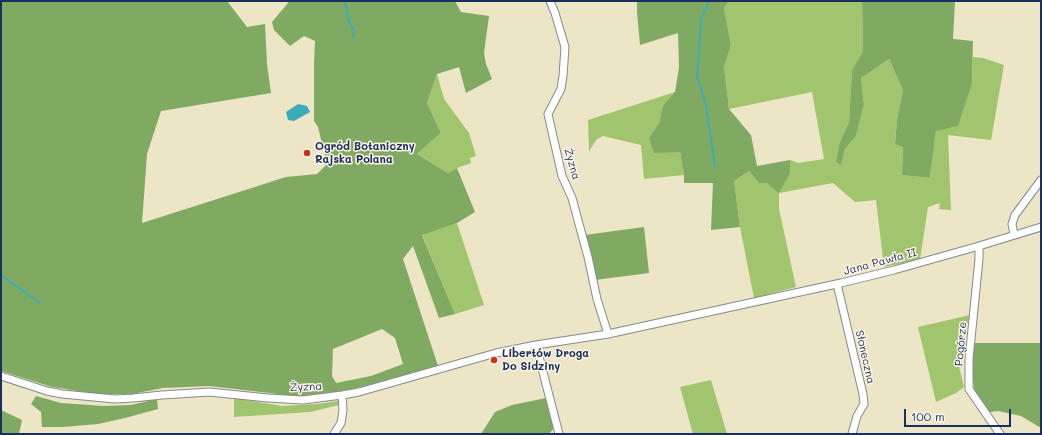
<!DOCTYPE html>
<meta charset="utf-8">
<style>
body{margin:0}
#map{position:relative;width:1042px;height:435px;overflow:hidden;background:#ece5c6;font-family:Mali,sans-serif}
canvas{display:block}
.frame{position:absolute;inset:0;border:2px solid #1b2f5e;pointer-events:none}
.scale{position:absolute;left:904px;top:409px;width:107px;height:18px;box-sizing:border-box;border:2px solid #1b2f5e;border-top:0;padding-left:5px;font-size:12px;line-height:14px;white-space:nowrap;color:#1b2f5e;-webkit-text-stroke:3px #fcf5e5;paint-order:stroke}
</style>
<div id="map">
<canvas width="1042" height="435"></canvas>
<div class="frame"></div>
<div class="scale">100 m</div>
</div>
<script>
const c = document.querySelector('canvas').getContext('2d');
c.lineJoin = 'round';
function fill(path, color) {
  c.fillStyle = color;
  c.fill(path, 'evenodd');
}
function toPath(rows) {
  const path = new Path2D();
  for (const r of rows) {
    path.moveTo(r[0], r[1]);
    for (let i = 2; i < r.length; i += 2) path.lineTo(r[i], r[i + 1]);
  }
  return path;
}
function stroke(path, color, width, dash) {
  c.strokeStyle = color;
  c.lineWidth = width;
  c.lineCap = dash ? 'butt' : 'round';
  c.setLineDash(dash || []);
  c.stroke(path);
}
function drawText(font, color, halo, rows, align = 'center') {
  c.font = font + ' Mali,sans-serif';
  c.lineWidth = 3;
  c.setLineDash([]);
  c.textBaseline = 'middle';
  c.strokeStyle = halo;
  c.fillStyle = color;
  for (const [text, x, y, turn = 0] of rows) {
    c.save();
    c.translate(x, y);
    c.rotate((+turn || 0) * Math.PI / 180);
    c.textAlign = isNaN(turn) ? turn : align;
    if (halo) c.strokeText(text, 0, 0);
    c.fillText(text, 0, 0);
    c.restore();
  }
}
const green = toPath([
 [729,1,862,1,863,51,852,70,849,122,839,144,836,162,841,164,845,149,856,136,864,104,861,78,889,59,903,90,897,119,895,143,903,146,902,175,930,178,936,131,972,83,973,57,983,58,1004,65,991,140,948,135,951,210,939,209,940,203,928,207,920,259,884,267,876,200,855,202,833,183,779,193,779,209,796,287,754,298,740,227,734,181,749,171,759,183,790,173,790,160,798,163,824,159,812,92,729,109,724,67,731,45,724,8],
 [437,74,444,99,469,133,476,156,470,158,471,163,457,168,448,173,417,154,441,133,427,103],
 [675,92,663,105,659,123,649,138,680,152,684,175,644,179,641,145,603,136,597,139,589,151,588,120],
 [457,223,484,305,455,314,422,234],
 [970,315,961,346,959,366,964,387,956,393,936,402,918,327],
 [711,380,727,434,693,434,680,387],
 [234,398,282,406,317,404,338,401,339,405,310,412,234,417]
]);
const forest = toPath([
 [1,1,227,1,247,27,265,24,267,64,271,93,161,111,147,154,142,223,286,177,317,174,327,164,318,127,314,121,314,63,315,41,304,36,290,46,274,30,272,22,288,3,287,1,455,1,461,12,489,16,484,53,486,64,492,79,466,93,459,67,437,74,427,103,441,133,417,154,448,173,457,168,475,212,457,223,422,235,455,314,439,318,413,246,403,259,438,366,372,384,336,393,304,397,209,386,163,388,132,394,96,394,52,387,1,371],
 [382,329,395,338,403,364,371,376,336,383,332,376,333,349],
 [637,1,729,1,724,8,731,45,724,67,729,109,751,135,757,166,790,160,790,173,779,193,767,183,759,183,749,171,734,181,740,227,711,230,713,183,684,183,684,175,680,152,654,153,649,138,659,123,663,105,675,92,679,67,678,33,640,45,637,12],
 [862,1,955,1,953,39,973,41,972,83,958,126,936,131,930,178,902,175,903,147,895,144,897,119,903,90,889,59,861,78,864,104,856,136,845,149,841,165,836,162,839,144,849,122,852,70,863,51],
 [644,227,649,273,595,280,585,235],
 [974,343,1041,343,1041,428,1021,416,998,411,990,412,975,393,971,368],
 [36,396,61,403,104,406,131,405,157,399,158,409,125,418,98,424,62,427,42,427,41,412,31,404],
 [546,398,554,428,549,434,481,434,495,412,512,405],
 [1,410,22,420,19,434,1,434]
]);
const water = toPath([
 [298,104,307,106,310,112,294,121,288,120,286,112]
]);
const stream = toPath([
 [345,1,348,19,354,31,353,38],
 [709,1,701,19,697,77,706,105,715,167],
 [1,275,40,303]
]);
const minor = toPath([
 [550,1,555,13,565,47,563,76,561,89,548,114,562,176,572,198,588,257,597,299,608,334],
 [1014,235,1012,224,1015,215,1041,180],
 [979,246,979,259,969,359,969,389,1000,434],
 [837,284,863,394,864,404,857,416,852,434],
 [536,345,559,434],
 [1,376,47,391,62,394,115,399,133,398,162,395,209,392,268,398,303,400,342,395,359,392,496,353,536,345,608,334,841,283,894,270,979,246,1041,227],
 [334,434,341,423,343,410,342,395]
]);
const markers = [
 [307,153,4,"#c8321e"],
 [494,360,4,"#c8321e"]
];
const poiNames = [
 ["Ogród Botaniczny",315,147],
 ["Rajska Polana",315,160],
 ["Libertów Droga",502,354],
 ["Do Sidziny",502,367]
];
const streetNames = [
 ["Żyzna",572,164,74],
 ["Jana Pawła II",880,262,-15],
 ["Pogórze",961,344,-85],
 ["Słoneczna",865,357,77],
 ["Żyzna",306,387,-3]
];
fill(green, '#a1c46e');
fill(forest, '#80aa61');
fill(water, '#3cacb9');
stroke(stream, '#3cacb9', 2);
stroke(minor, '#848a92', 9);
stroke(minor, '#fff', 7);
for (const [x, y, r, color] of markers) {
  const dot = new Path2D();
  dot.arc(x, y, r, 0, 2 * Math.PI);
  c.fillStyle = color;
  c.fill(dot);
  stroke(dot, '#fcf5e5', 1.5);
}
drawText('bold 11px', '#1b2f5e', '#fcf5e5', poiNames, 'left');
drawText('11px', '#1b2f5e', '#fcf5e5', streetNames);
</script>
